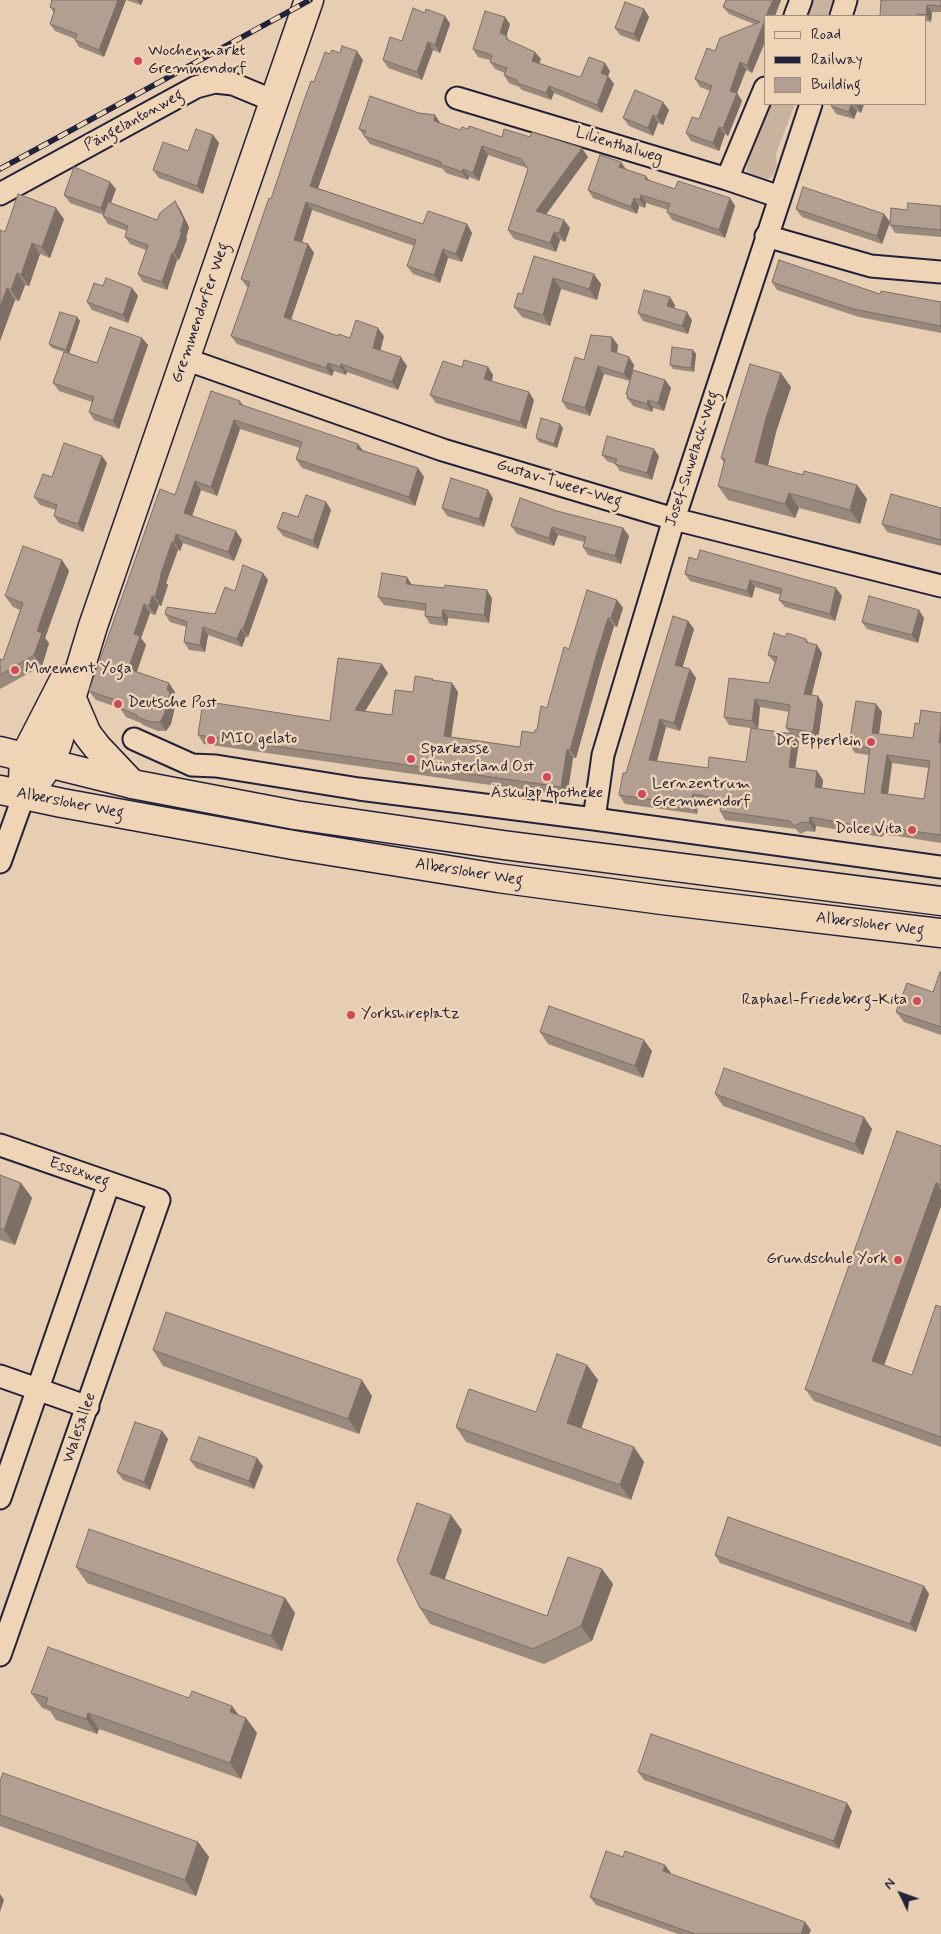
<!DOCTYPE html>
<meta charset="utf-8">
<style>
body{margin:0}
#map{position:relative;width:941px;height:1934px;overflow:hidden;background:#e7cdb1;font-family:Mynerve,sans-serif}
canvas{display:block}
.legend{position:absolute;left:764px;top:15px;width:162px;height:90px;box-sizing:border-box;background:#efd4b6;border:1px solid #9d8d85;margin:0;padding:6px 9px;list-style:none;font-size:15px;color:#22223b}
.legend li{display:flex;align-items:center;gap:10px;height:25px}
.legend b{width:25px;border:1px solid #9d8d85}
.north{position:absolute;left:876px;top:1869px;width:50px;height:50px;-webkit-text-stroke:4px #efd4b6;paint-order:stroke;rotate:312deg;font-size:14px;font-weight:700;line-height:20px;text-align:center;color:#22223b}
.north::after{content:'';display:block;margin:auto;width:18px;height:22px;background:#22223b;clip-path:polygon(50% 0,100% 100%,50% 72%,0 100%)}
</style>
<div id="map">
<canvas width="941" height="1934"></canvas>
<ul class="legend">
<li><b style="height:6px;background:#efd4b6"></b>Road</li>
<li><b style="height:6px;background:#22223b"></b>Railway</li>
<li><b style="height:14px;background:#b29f91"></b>Building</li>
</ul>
<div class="north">N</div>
</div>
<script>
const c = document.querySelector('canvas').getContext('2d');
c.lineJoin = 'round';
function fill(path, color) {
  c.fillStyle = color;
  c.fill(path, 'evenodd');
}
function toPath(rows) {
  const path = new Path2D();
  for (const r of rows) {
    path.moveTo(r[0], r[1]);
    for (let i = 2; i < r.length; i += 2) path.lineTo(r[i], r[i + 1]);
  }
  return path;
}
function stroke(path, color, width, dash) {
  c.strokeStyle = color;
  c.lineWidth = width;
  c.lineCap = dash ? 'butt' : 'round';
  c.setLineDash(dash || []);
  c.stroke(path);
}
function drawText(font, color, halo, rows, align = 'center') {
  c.font = font + ' Mynerve,sans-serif';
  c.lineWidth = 5;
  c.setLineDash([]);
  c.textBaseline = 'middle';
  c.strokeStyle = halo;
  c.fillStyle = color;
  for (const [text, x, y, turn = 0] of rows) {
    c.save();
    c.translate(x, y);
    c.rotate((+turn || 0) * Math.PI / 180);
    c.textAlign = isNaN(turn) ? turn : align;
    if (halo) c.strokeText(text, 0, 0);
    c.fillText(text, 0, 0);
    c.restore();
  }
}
const green = toPath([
 [811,0,833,0,827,16,805,16],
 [769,104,795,104,776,154,777,166,772,177,762,181,752,178,746,170,749,154]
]);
const minor = toPath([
 [795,16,801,0],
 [841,16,846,0],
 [457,98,727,179,780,197],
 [727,179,765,88],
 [0,194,196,87,215,82,233,84,274,101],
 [766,236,871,266,941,272],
 [185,359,443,450,674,519,941,586],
 [134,739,192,765,216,766,359,789,594,819,941,867],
 [594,819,603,755,674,519,811,104],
 [0,862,24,795],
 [0,1145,159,1200,0,1655],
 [0,1376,88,1407],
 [0,1498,109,1183]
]);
const tertiary = toPath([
 [72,699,87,734,97,747,132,784],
 [23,780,24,758,64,680],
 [24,795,38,780,49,764,57,745,93,626,309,0]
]);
const secondary = toPath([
 [0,751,132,784,295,815,503,845,941,901],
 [0,790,62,803,293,845,498,878,662,900,941,933]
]);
const rail = toPath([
 [0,169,310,0]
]);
const wall = toPath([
 [52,0,143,0,141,5,126,0,104,57,79,47,75,40,75,39,55,31,50,24,54,13,50,7],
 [726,0,781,0,752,73,746,70,737,93,742,101,728,136,725,134,719,151,691,141,686,133,699,119,710,91,700,87,695,79,715,51,754,24,729,14,723,7],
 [941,0,941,12,932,12,931,22,925,21,925,16,880,16],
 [644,9,649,17,639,42,620,35,615,28],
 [425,13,445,16,450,24,440,53,433,50,422,80,388,68,383,60,402,41],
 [510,24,506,36,510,41,541,59,539,63,579,77,610,71,608,76,614,84,602,113,554,93,551,100,522,90,519,87,509,83,504,75,505,73,495,69,490,62,490,60,478,57,473,49],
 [330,54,363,60,318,188,423,224,467,224,472,233,462,262,448,258,440,283,413,274,407,266,414,246,312,210,302,242,308,244,314,253,291,320,338,336,350,338,384,336,380,350,407,366,398,390,347,372,346,375,334,371,332,376,237,344,231,336,248,287,247,287,241,279,271,199,314,82],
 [832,104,864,104,861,113,857,111,854,119,836,114,831,106],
 [669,110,663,125,658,123,653,136,629,126,623,118],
 [419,113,435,115,440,123,460,130,468,129,588,157,546,214,570,228,565,242,560,240,556,252,514,239,508,230,528,169,527,168,488,155,479,181,469,177,468,180,446,173,443,169,370,144,359,129],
 [213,135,219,143,203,194,159,178,153,170,188,151],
 [621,162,626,169,650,181,675,189,730,198,735,206,725,238,672,220,667,212,668,210,646,203,645,208,639,206,637,214,593,198,588,190],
 [116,189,111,203,157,220,180,209,189,227,186,238,187,239,179,260,177,260,167,290,143,282,138,274,146,250,130,244,125,237,127,231,108,224,103,216,104,215,70,203,64,195],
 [941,206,941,237,895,233,890,225,907,210],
 [796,209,884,214,890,222,882,244,802,217],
 [64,219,50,258,40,254,29,286,25,285,19,301,15,300,0,341,0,230,5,232],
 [534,256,601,284,597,300,561,289,550,326,522,317,514,307,522,294],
 [772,282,880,294,941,302,941,333,859,317,777,290],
 [132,288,138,296,128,323,92,310,87,302],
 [675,305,674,308,692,320,688,334,643,321,638,313],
 [77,317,80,321,69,353,97,363,142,338,148,345,119,429,94,420,89,412,92,402,59,391,53,383,64,352,52,348,49,344],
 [618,345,617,353,634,365,630,381,604,374,590,416,567,409,562,401,584,360],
 [693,350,696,354,694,372,673,369,670,365],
 [462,367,488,367,493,375,492,381,534,400,526,429,436,403,430,395],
 [665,380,671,388,664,411,653,408,652,412,633,406,627,398,628,396,626,394],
 [791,387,776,432,768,466,803,475,857,485,867,499,860,524,799,508,795,518,728,500,718,486,724,463,721,458],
 [240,401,244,406,364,451,418,468,424,477,415,506,302,468,296,459,300,448,240,429,217,496,201,490,192,516,242,540,234,561,183,543,180,551,178,550,166,583,168,585,161,606,159,605,155,615,150,613,141,638,146,645,137,672,175,692,173,698,176,702,171,724,166,731,158,731,143,725,141,723,126,717,120,708,96,700,89,691,175,495],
 [563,428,557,448,539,442,536,438],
 [602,455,659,456,652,480,620,471,615,464,607,461],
 [107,463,83,532,59,523,54,516,56,510,40,505,34,497,52,477],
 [493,498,484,527,447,516,442,508],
 [326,502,331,510,318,549,283,536,277,528],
 [941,508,941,546,887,532,882,524],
 [557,511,623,528,629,536,621,564,588,555,583,547,584,542,558,535,554,546,517,534,511,526],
 [689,557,842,596,835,621,785,607,779,600,781,595,755,587,752,598,690,581,685,574],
 [62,560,69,571,45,638,49,643,42,666,0,689,0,659,3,660,20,610,13,607,5,596],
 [268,580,248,637,246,636,242,647,208,635,205,652,189,650,184,642,187,627,170,622,165,614,215,614,235,591],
 [412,585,492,598,489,623,448,618,447,626,430,624,425,616,425,611,384,605,378,597],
 [617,600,623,608,617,627,614,626,602,665,576,758,573,758,567,796,204,744,198,735,330,721,388,673,365,711,392,715,413,692,433,679,434,681,452,683,458,692,451,737,520,747,537,730,547,708,569,649],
 [924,618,918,643,867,629,862,622],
 [688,621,694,629,682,667,696,678,680,731,666,727,657,761,708,768,746,762,751,728,729,725,724,717,769,683,775,663,768,655,785,637,806,639,809,643,817,645,822,653,811,695,823,704,818,740,795,737,799,742,795,768,817,771,823,780,822,788,864,794,869,755,855,753,849,744,876,704,882,712,879,734,913,738,919,724,941,713,941,843,897,836,883,835,882,837,816,826,815,832,807,831,800,834,796,829,725,820,720,811,720,806,698,802,697,814,625,804,619,795,626,773],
 [760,707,789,712,786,728,790,733,758,729],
 [892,763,928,768,924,799,888,794],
 [941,973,941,1035,904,1022,896,1012,933,992],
 [540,1032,652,1051,643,1078,548,1044],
 [715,1094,872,1129,863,1155,723,1106],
 [941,1146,941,1206,884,1365,912,1375,941,1307,941,1447,814,1401,805,1389],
 [0,1175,21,1183,32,1198,15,1245,0,1240],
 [153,1350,372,1396,359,1434,163,1366],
 [587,1365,598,1380,581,1428,634,1447,644,1462,631,1500,466,1442,456,1427,536,1412],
 [162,1431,168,1439,150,1490,123,1480,117,1472],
 [190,1460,263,1466,254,1489,196,1468],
 [462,1530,444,1579,547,1616,602,1569,613,1584,592,1641,544,1664,430,1624,420,1608],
 [715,1555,924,1586,929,1594,916,1632,720,1563],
 [76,1567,285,1598,295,1613,282,1651,87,1583],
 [31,1693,189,1698,232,1706,238,1715,246,1718,257,1733,241,1779,99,1729,97,1734,56,1720,50,1711,42,1708],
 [638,1772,852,1811,839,1849,644,1780],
 [0,1781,198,1842,209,1857,196,1896,0,1826],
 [671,1873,670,1874,811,1930,809,1934,678,1934,596,1905,590,1897]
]);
const shadedWall = toPath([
 [118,0,126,0,104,57,99,50],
 [137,0,143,0,141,5],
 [773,0,781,0,775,16,766,16],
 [927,5,932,12,931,22,926,15],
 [644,9,649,17,639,42,634,34],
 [445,16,450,24,440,53,435,45],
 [505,17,510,24,505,41,500,33],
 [765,20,765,42,752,73,747,65],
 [428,42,433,50,422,80,417,72],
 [357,51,363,60,316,194,310,186],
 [535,52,541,59,537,68,532,61],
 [740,62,746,70,736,96,737,93,742,101,728,136,723,128,730,91],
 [605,63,610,71,606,81,601,73],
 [608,76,614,84,602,113,597,105],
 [549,86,554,93,551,100,546,93],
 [663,102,669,110,663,125,657,117],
 [851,104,857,111,854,119,849,112],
 [856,104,864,104,861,113,856,105],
 [435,115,441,124,434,121],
 [653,115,658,123,653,136,648,128],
 [719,127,725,134,719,151,713,143],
 [213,135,219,143,203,194,197,186],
 [482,146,488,155,479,181,473,173],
 [582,148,588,157,542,220,536,211],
 [621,162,626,170,619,167],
 [463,169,469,177,468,180,462,172],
 [646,176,651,183,645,179],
 [110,182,116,189,106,216,101,208],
 [641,195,646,203,645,208,640,200],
 [634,198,639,206,637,214,631,207],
 [730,198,735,206,725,238,719,230],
 [175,201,180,209,189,227,186,238,187,239,179,260,174,253],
 [306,202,312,210,300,248,294,240],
 [56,208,64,219,50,258,42,247],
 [884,214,890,222,882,244,877,236],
 [564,220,570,228,565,242,559,233],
 [467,224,472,233,462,262,456,254],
 [554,232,560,240,556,252,550,243],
 [32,243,40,254,29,286,21,275],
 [308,244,314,253,289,325,284,317],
 [443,249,448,258,440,283,434,275],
 [172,253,177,260,167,290,162,282],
 [17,273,25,285,19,301,11,290],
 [594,274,601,284,597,300,589,289],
 [553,278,561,289,550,326,543,315],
 [7,288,15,300,0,341,0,307],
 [132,288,138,296,128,323,123,315],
 [670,297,675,305,673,314,667,306],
 [687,312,692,320,688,334,682,326],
 [77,317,80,321,69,354,66,350],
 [378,328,384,336,379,356,373,348],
 [612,337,618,345,616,359,611,351],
 [142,338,148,345,119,429,113,421],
 [693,350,696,354,694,372,691,368],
 [401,357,407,366,398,390,392,382],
 [629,357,634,365,630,381,624,374],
 [328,363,334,371,332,376,326,368],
 [341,364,347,372,346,375,340,367],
 [598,366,604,374,590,416,585,408],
 [488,367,493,375,490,387,484,379],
 [781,373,791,387,776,432,765,477,755,462,766,418],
 [665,380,671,388,664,411,658,403],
 [529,392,534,400,526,429,520,422],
 [648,400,653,408,652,412,647,404],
 [234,420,240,429,217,496,211,487],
 [560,424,563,428,557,448,554,444],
 [358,444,365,453,357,449],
 [654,449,659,456,652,480,647,473],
 [102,456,107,463,83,532,78,524],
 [418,468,424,477,415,506,409,497],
 [195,481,201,490,190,522,184,513],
 [857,485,867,499,860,524,850,510],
 [488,490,493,498,484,527,479,519],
 [789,493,799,508,795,518,785,504],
 [326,502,331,510,318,549,313,541],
 [552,527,558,535,554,546,549,538],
 [623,528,629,536,621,564,615,556],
 [236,531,242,540,234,561,228,552],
 [176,534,183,543,180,551,174,542],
 [172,542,178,550,166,583,168,585,161,606,155,597,160,576],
 [62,560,69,571,45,638,49,643,42,666,34,655,37,631],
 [263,573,268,580,248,637,243,629],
 [407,577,412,585,406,584],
 [750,580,755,587,752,598,747,591],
 [836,588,842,596,835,621,830,614],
 [487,590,492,598,489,623,484,615],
 [152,596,159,605,155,615,149,606],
 [617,600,623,608,617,627,611,618],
 [144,604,150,613,141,638,146,645,136,673,126,668,134,634],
 [443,610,448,618,447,626,442,618],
 [919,610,924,618,918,643,912,635],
 [608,618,614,626,602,665,576,758,570,750,596,656],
 [688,621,694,629,681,673,675,665],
 [203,627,208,635,205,652,200,645],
 [241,629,246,636,242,647,237,639],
 [817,645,822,653,810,702,804,694],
 [382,664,388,673,361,718,355,710],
 [690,669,696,678,680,731,674,723],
 [169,683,175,692,173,698,167,689],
 [452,683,458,692,450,744,444,736],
 [170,693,176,702,171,724,166,731,160,722],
 [818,696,823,704,818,740,813,732],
 [755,699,760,707,758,729,752,721],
 [876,704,882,712,878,741,872,733],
 [660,719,666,727,655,768,649,760],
 [941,725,941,746,939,743],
 [793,734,799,742,794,776,789,767],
 [567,749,573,758,567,796,561,787],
 [887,755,892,763,887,802,881,793],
 [817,771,823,780,821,795,815,787],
 [693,794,698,802,697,814,691,805],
 [810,817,816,826,815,832,809,823],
 [877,826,883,835,882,837,876,829],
 [644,1040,652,1051,643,1078,635,1066],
 [864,1117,872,1129,863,1155,855,1144],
 [21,1183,32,1198,15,1245,4,1230],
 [936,1183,941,1190,941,1206,881,1374,872,1361],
 [587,1365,598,1380,578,1438,567,1423],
 [362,1380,372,1396,359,1434,348,1419],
 [162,1431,168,1439,150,1490,144,1482],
 [634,1447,644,1462,631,1500,620,1485],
 [257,1458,263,1466,254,1489,249,1481],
 [451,1515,462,1530,441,1590,430,1574],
 [602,1569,613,1584,592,1641,581,1626],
 [924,1586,929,1594,916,1632,910,1624],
 [285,1598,295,1613,282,1651,271,1636],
 [232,1706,243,1721,230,1712],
 [88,1713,99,1729,97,1734,86,1719],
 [246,1718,257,1733,241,1779,230,1763],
 [847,1803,852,1811,839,1849,834,1841],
 [198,1842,209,1857,196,1896,185,1880],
 [665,1865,671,1873,668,1879,663,1871],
 [0,1894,4,1900,0,1912],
 [805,1922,811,1930,809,1934,801,1934]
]);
const building = toPath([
 [52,0,118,0,99,50,75,40,77,34,50,24,55,9,50,7,52,0],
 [726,0,773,0,766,16,765,16,765,20,747,65,740,62,730,91,737,93,723,128,719,127,713,143,686,133,692,117,699,119,712,86,695,79,707,48,715,51,720,38,760,22,723,7,726,0],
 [881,0,941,0,941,6,927,5,926,15,917,14,917,16,880,16,881,0],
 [625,2,644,9,634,34,615,28,625,2],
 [413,8,425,13,426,9,445,16,435,45,428,42,417,72,383,60,390,37,402,41,413,8],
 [485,11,505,17,500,33,507,36,506,39,535,52,532,61,579,77,581,76,589,57,605,63,601,73,608,76,597,105,549,86,546,93,517,83,517,80,504,75,507,68,490,62,492,55,473,49,485,11],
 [342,46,357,51,310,186,423,224,428,211,467,224,456,254,443,249,434,275,407,266,416,240,306,202,294,240,308,244,284,317,338,336,338,334,350,338,356,320,378,328,373,348,401,357,392,382,341,364,340,367,328,363,326,368,231,336,250,282,241,279,269,198,271,199,302,106,311,81,314,82,325,52,330,54,332,50,340,53,342,46],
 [635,90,663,102,657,117,653,115,648,128,623,118,635,90],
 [370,96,419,113,435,115,434,121,460,130,462,127,468,129,469,126,502,137,504,129,530,137,532,132,582,148,536,211,564,220,559,233,554,232,550,243,508,230,528,169,521,159,482,146,473,173,463,169,462,172,440,164,441,162,364,136,366,131,359,129,370,96],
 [832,104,856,104,856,105,851,104,849,112,831,106,832,104],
 [196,129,213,135,197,186,153,170,163,142,188,151,196,129],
 [600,155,621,162,619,167,646,176,645,179,675,189,678,181,730,198,719,230,667,212,670,204,641,195,640,200,634,198,631,207,588,190,600,155],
 [74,167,110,182,101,208,64,195,74,167],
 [803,187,884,214,877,236,796,209,803,187],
 [18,194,56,208,42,247,32,243,21,275,17,273,11,290,7,288,0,307,0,230,5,232,18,194],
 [175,201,184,220,180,232,182,232,174,253,172,253,162,282,138,274,148,245,125,237,128,226,103,216,108,202,157,220,160,213,175,201],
 [908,203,941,206,941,230,890,225,891,208,907,210,908,203],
 [534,256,594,274,589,289,553,278,543,315,514,307,518,293,522,294,534,256],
 [779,260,880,294,881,291,941,302,941,326,853,309,772,282,779,260],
 [106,278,132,288,123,315,87,302,94,283,103,286,106,278],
 [644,290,670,297,667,306,687,312,682,326,638,313,644,290],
 [60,312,77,317,66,350,49,344,60,312],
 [110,327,142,338,113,421,89,412,94,397,53,383,64,352,97,363,110,327],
 [591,335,612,337,611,351,629,357,624,374,598,366,585,408,562,401,575,357,584,360,591,335],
 [672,347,693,350,691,368,670,365,672,347],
 [464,360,488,367,484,379,529,392,520,422,430,395,443,361,462,367,464,360],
 [750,364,781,373,766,418,755,462,803,475,804,471,857,485,850,510,789,493,785,504,718,486,725,459,721,458,750,364],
 [633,370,665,380,658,403,648,400,647,404,627,398,628,395,626,394,633,370],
 [211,391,240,401,239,404,358,444,357,449,418,468,409,497,296,459,302,442,234,420,211,487,195,481,184,513,236,531,228,552,176,534,174,542,172,542,160,576,161,576,155,597,152,596,149,606,144,604,134,634,140,636,130,664,126,668,169,683,167,689,170,693,164,715,160,722,151,722,137,717,137,715,120,708,124,703,89,691,160,489,175,495,211,391],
 [541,418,560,424,554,444,536,438,541,418],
 [607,436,654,449,647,473,615,464,617,459,602,455,607,436],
 [64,443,102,456,78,524,54,516,57,505,34,497,43,474,52,477,64,443],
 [451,478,488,490,479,519,442,508,451,478],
 [891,494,941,508,941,540,882,524,891,494],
 [306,495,326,502,313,541,277,528,283,512,298,517,306,495],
 [520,498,557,511,623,528,615,556,583,547,586,537,552,527,549,538,511,526,520,498],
 [23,546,62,560,37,631,42,633,34,655,0,675,0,659,3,660,23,603,5,596,23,546],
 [700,550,836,588,830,614,779,600,782,589,750,580,747,591,685,574,689,557,697,560,700,550],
 [243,565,263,573,243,629,241,629,237,639,203,627,200,645,184,642,187,622,165,614,167,607,215,614,225,587,235,591,243,565],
 [382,573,407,577,406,584,444,588,445,585,487,590,484,615,443,610,442,618,425,616,426,604,378,597,382,573],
 [587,590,617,600,611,618,608,618,596,656,570,750,567,749,561,787,198,735,203,701,330,721,338,658,382,664,355,710,392,715,395,690,413,692,415,676,433,679,432,680,452,683,444,736,520,747,522,731,534,733,535,730,537,730,541,706,547,708,564,647,569,649,587,590],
 [869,596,919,610,912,635,862,622,869,596],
 [673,616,688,621,675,665,690,669,674,723,660,719,649,760,708,768,709,757,746,762,751,728,793,734,789,767,817,771,815,787,864,794,870,748,849,744,856,701,876,704,872,733,913,738,915,723,919,724,921,710,941,713,941,725,939,743,941,743,941,835,891,828,877,826,876,829,810,817,809,823,802,822,794,826,790,821,720,811,721,799,693,794,691,805,619,795,623,773,626,773,673,616],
 [887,755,930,761,924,799,881,793,887,755],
 [774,633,785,637,787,633,806,639,806,642,817,645,804,694,818,696,813,732,786,728,790,705,755,699,752,721,724,717,729,678,769,683,777,657,768,655,774,633],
 [940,972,941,973,941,1027,896,1012,907,983,933,992,940,972],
 [549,1006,644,1040,635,1066,540,1032,549,1006],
 [724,1068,864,1117,855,1144,715,1094,724,1068],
 [897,1131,941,1146,941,1185,936,1183,872,1361,912,1375,936,1305,941,1307,941,1437,805,1389,897,1131],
 [0,1175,21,1183,4,1230,0,1228,0,1175],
 [166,1312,362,1380,348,1419,153,1350,166,1312],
 [557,1354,587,1365,567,1423,634,1447,620,1485,456,1427,469,1389,536,1412,557,1354],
 [135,1422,162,1431,144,1482,117,1472,135,1422],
 [199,1437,257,1458,249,1481,190,1460,199,1437],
 [417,1503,451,1515,430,1574,547,1616,568,1557,602,1569,581,1626,533,1649,420,1608,397,1560,417,1503],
 [728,1517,924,1586,910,1624,715,1555,728,1517],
 [89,1529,285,1598,271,1636,76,1567,89,1529],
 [48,1647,189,1698,192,1691,232,1706,230,1712,246,1718,230,1763,88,1713,86,1719,45,1705,48,1698,31,1693,48,1647],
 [651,1734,847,1803,834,1841,638,1772,651,1734],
 [3,1773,198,1842,185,1880,0,1815,0,1781,3,1773],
 [606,1851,623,1857,625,1851,665,1865,663,1871,805,1922,801,1934,695,1934,590,1897,606,1851]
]);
const markers = [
 [138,61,5,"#d1495b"],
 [15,670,5,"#d1495b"],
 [118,704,5,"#d1495b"],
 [211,740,5,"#d1495b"],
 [871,742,5,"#d1495b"],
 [411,759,5,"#d1495b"],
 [547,777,5,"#d1495b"],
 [642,794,5,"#d1495b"],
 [912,830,5,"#d1495b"],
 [917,1001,5,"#d1495b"],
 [351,1015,5,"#d1495b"],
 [898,1260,5,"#d1495b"]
];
const poiNames = [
 ["Wochenmarkt",148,52],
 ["Gremmendorf",148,70],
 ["Movement Yoga",25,670],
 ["Deutsche Post",128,704],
 ["MIO gelato",221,740],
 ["Dr. Epperlein",861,742,"right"],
 ["Sparkasse",421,750],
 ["Münsterland Ost",421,768],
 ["Lernzentrum",652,785],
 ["Gremmendorf",652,803],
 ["Äskulap Apotheke",547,794,"center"],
 ["Dolce Vita",902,830,"right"],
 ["Raphael-Friedeberg-Kita",907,1001,"right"],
 ["Yorkshireplatz",361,1015],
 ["Grundschule York",888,1260,"right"]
];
const streetNames = [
 ["Pängelantonweg",134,121,-29],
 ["Lilienthalweg",619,146,17],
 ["Gremmendorfer Weg",201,313,-71],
 ["Josef-Suwelack-Weg",693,459,-72],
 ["Gustav-Tweer-Weg",559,484,17],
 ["Albersloher Weg",70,804,11],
 ["Albersloher Weg",469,873,9],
 ["Albersloher Weg",870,925,7],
 ["Essexweg",79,1173,19],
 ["Walesallee",80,1428,-71]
];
fill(green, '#c9b39f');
stroke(minor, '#22223b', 25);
stroke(tertiary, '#22223b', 31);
stroke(secondary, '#22223b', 31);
stroke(minor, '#efd4b6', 21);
stroke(tertiary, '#efd4b6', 28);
stroke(secondary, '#efd4b6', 28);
stroke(rail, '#22223b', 5.5);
stroke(rail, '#efd4b6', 4, [11]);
fill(wall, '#99897d');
fill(shadedWall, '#7d6f66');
fill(building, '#b29f91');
stroke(building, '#7d6f66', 1);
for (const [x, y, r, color] of markers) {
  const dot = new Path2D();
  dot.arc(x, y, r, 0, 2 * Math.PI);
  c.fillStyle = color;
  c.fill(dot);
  stroke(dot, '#efd4b6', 2);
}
drawText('16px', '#22223b', '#efd4b6', poiNames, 'left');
drawText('16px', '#22223b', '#efd4b6', streetNames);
</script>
